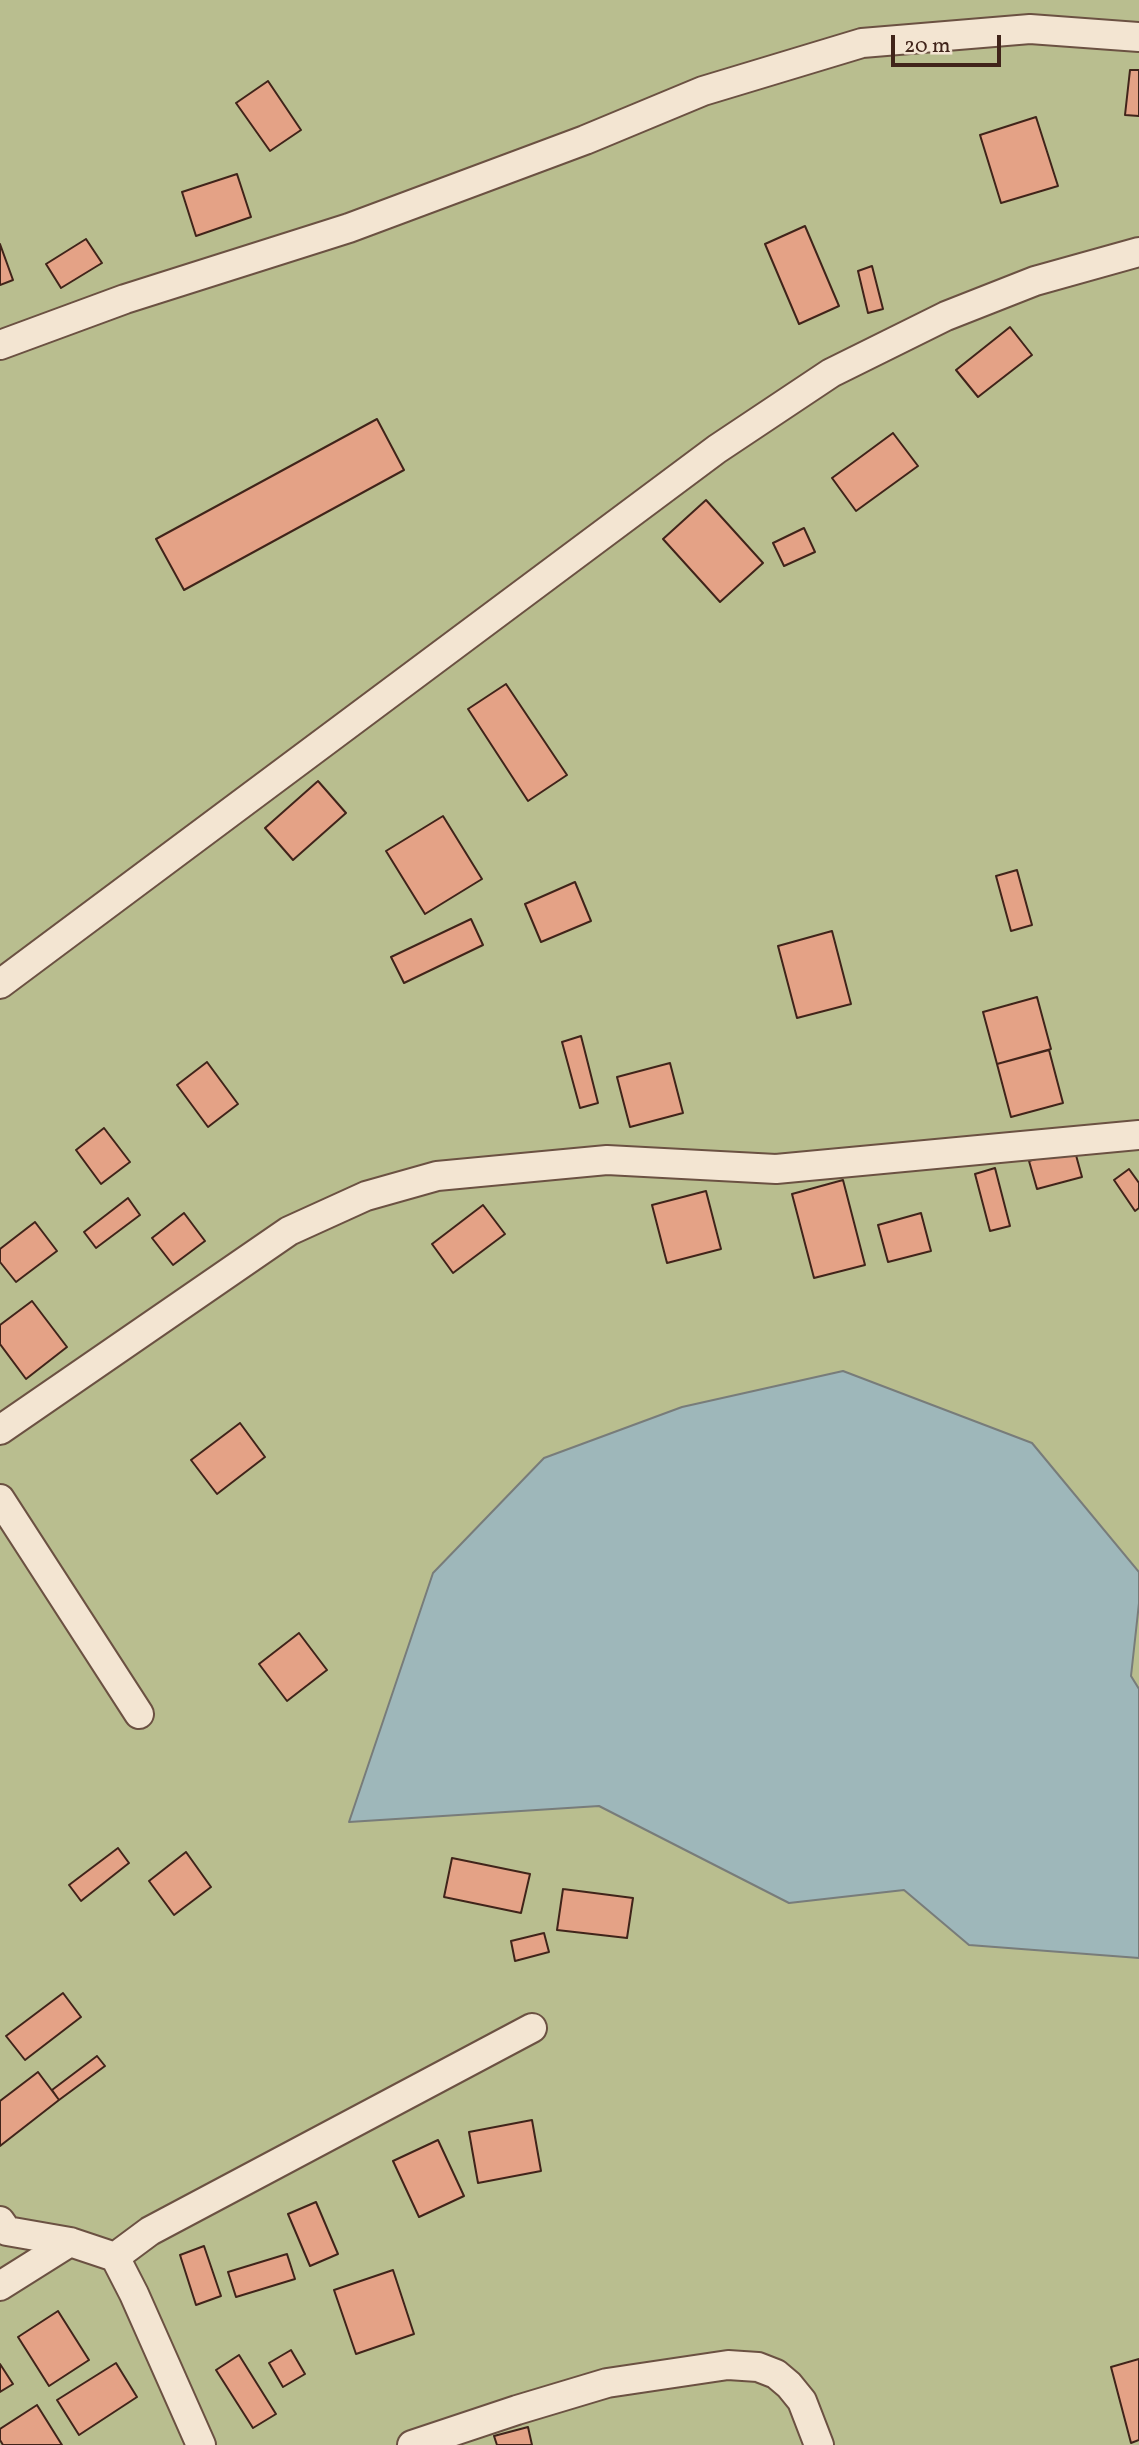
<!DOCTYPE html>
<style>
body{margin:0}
#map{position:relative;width:1139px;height:2445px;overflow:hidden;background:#edd7b9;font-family:Vollkorn,serif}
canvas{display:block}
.scale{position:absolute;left:891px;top:35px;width:110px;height:32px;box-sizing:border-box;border:4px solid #40241a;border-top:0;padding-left:9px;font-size:21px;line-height:24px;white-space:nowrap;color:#40241a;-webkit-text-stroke:5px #f3e5d2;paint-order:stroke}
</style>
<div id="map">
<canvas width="1139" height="2445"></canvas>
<div class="scale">20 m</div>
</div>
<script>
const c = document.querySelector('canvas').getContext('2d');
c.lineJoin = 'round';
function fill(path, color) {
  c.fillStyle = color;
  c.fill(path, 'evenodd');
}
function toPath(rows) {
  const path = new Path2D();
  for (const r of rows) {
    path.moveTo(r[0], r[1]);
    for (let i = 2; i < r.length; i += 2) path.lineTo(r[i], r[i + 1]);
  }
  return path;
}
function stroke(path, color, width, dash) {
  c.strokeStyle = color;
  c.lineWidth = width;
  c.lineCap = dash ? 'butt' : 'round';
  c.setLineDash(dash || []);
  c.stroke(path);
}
const green = toPath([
 [0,0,1139,0,1139,2445,0,2445]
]);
const water = toPath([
 [843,1371,1032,1443,1139,1572,1139,1603,1131,1676,1139,1689,1139,1958,969,1945,904,1890,789,1903,599,1806,349,1822,433,1573,544,1458,682,1407,843,1371]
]);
const building = toPath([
 [1130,70,1139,70,1139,116,1125,115,1130,70],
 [268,81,301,130,270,151,236,103,268,81],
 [1036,117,1058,186,1001,203,980,135,1036,117],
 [237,174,251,217,196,236,182,192,237,174],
 [805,226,839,306,799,324,765,244,805,226],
 [86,239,102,263,61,288,46,264,86,239],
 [0,244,13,280,0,285,0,244],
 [872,266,883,309,868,313,858,271,872,266],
 [1010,327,1032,355,978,397,956,370,1010,327],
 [377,419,404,470,184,590,156,539,377,419],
 [893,433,918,466,856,511,832,478,893,433],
 [706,500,763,563,720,602,663,539,706,500],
 [804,528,815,552,784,566,773,543,804,528],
 [506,684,567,775,528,801,468,709,506,684],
 [318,781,346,813,293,860,265,828,318,781],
 [443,816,482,879,425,914,386,851,443,816],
 [1017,870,1032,925,1011,931,996,876,1017,870],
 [575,882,591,921,541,942,525,904,575,882],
 [471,919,483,945,404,983,391,957,471,919],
 [832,931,851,1004,797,1018,778,946,832,931],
 [1037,997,1051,1049,997,1064,983,1012,1037,997],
 [581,1036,598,1103,580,1108,562,1042,581,1036],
 [1049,1050,1063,1103,1011,1117,997,1064,1049,1050],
 [207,1062,238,1104,208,1127,177,1085,207,1062],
 [670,1063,683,1113,630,1127,617,1077,670,1063],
 [104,1128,130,1162,101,1184,76,1150,104,1128],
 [1074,1148,1082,1177,1037,1189,1029,1161,1074,1148],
 [995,1168,1010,1226,990,1231,975,1174,995,1168],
 [1129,1169,1139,1183,1139,1208,1135,1211,1114,1180,1129,1169],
 [843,1180,865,1265,814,1278,792,1194,843,1180],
 [706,1191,721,1249,667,1263,652,1205,706,1191],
 [128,1198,140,1215,96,1248,84,1232,128,1198],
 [483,1205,505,1234,453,1273,432,1244,483,1205],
 [184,1213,205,1241,173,1265,152,1238,184,1213],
 [921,1213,931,1251,888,1262,878,1225,921,1213],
 [35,1222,57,1251,16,1282,0,1262,0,1249,35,1222],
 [32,1301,67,1347,26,1379,0,1344,0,1325,32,1301],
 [240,1423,265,1457,217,1494,191,1460,240,1423],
 [299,1633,327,1670,287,1701,259,1664,299,1633],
 [118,1848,129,1863,81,1901,69,1885,118,1848],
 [186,1852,211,1887,174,1915,149,1881,186,1852],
 [452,1858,530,1874,521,1913,444,1897,452,1858],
 [563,1889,633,1898,627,1938,557,1930,563,1889],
 [544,1933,549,1952,515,1961,511,1941,544,1933],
 [63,1993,81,2017,25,2060,6,2036,63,1993],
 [97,2056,105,2066,59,2100,52,2090,97,2056],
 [38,2072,59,2100,0,2146,0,2101,38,2072],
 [532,2120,541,2171,478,2183,469,2132,532,2120],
 [438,2140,464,2196,419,2217,393,2161,438,2140],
 [316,2202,338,2254,310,2266,288,2214,316,2202],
 [204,2246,221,2296,196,2305,180,2255,204,2246],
 [287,2254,295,2279,236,2297,228,2272,287,2254],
 [393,2270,414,2334,356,2354,334,2290,393,2270],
 [58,2311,89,2360,49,2386,18,2337,58,2311],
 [291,2350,305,2374,283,2387,269,2363,291,2350],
 [239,2355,276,2414,253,2428,216,2370,239,2355],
 [1139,2359,1139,2440,1131,2443,1111,2367,1139,2359],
 [116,2363,137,2397,79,2435,57,2400,116,2363],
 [0,2364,13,2384,0,2392,0,2364],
 [37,2405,62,2445,3,2445,0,2440,0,2429,37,2405],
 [528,2427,532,2445,497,2445,494,2436,528,2427]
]);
const street = toPath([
 [0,345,125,299,349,228,585,140,703,91,862,43,1030,29,1139,37],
 [0,984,717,449,831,373,946,316,1035,281,1139,252],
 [0,1430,289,1231,366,1196,437,1176,607,1160,776,1169,1139,1135],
 [0,1499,139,1714],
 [0,2221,7,2231,70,2242,115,2257,134,2294,201,2445],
 [115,2257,150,2231,532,2028],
 [0,2286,70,2242],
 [412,2445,517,2410,607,2383,728,2365,758,2367,776,2374,789,2385,802,2401,819,2445]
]);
fill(green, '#b9be8f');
fill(water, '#9eb7ba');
stroke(water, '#787c7a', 2);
fill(building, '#e4a286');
stroke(building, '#40241a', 2);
stroke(street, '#6b5142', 32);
stroke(street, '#f3e5d2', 28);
</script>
